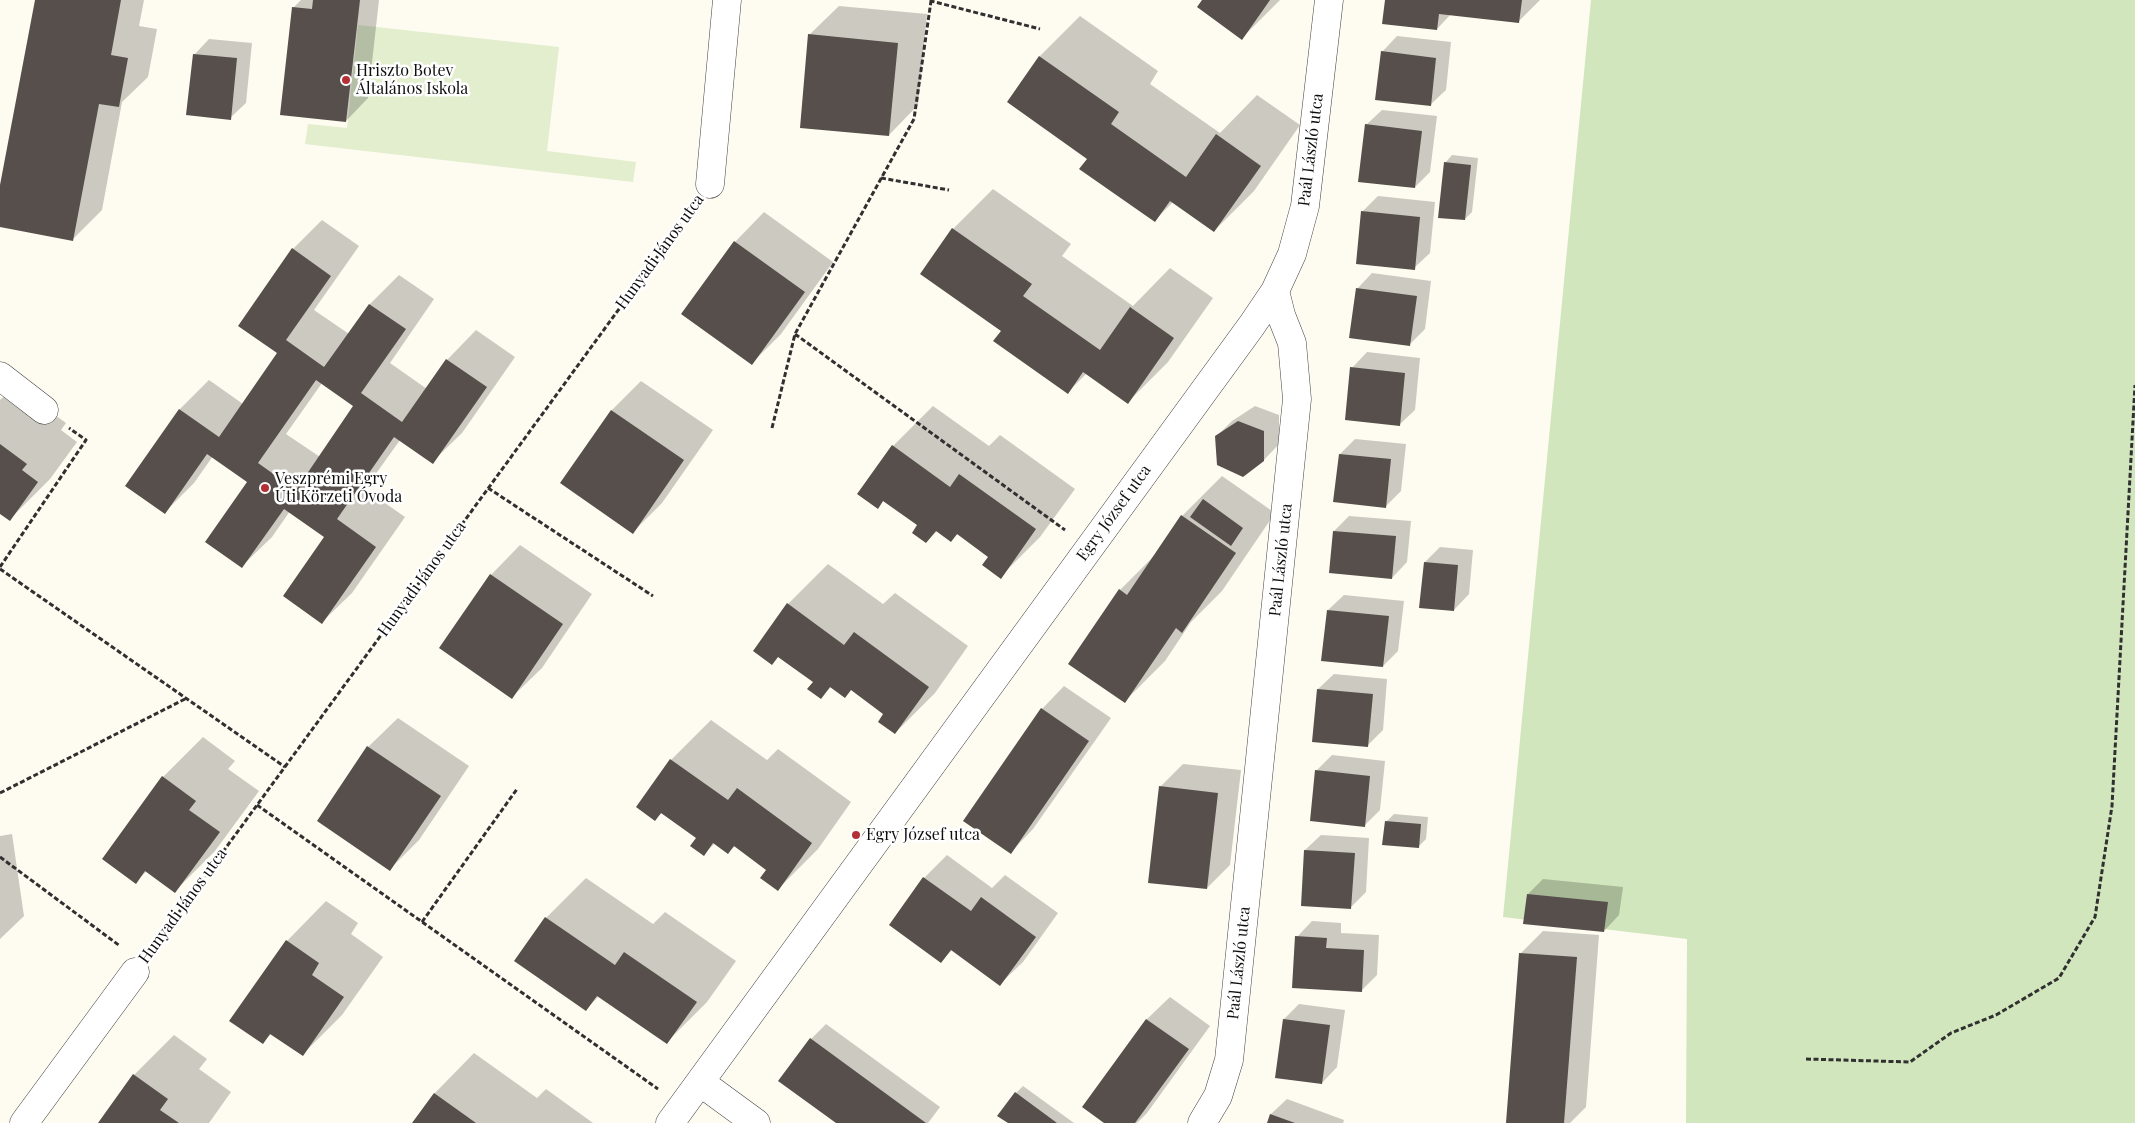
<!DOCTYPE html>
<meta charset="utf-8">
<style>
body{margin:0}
canvas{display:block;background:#fefbf0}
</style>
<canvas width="2135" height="1123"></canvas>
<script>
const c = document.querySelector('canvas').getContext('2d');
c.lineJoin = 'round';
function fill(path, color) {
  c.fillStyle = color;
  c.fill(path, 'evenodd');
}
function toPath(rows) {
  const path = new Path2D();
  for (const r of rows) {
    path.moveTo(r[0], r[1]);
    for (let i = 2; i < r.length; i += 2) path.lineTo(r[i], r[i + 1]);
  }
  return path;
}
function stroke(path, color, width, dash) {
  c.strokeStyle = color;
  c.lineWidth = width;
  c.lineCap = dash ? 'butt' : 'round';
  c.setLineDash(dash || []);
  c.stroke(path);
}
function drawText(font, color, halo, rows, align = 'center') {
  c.font = font + ' "Playfair Display",serif';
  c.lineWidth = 5;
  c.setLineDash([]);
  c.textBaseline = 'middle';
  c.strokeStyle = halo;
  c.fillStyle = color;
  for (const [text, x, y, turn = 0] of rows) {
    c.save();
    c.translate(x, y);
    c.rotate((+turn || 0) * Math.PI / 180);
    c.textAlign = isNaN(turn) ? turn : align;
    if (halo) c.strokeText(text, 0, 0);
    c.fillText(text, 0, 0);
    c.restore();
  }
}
const green = toPath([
 [1591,0,2135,0,2135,1123,1686,1123,1687,939,1503,917]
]);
const pitch = toPath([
 [358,25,559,47,547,151,636,162,633,182,305,144,308,124,347,128]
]);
const shadow = toPath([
 [37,0,144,0,139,26,157,29,148,77,122,102,102,210,72,240,0,226,0,192],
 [301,0,379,0,368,98,346,121,293,8],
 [1204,0,1280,0,1242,38],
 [1386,0,1540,0,1518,22,1451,14,1437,29],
 [839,6,927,14,918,105,889,135,809,35],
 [1080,16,1158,71,1150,84,1220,133,1257,95,1300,125,1254,191,1214,231,1173,202,1155,220,1089,158,1008,102,1040,56],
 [1397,36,1451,42,1446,90,1430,105,1382,52],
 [209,39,252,43,246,103,230,118,194,55],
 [1382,110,1437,116,1430,172,1415,187,1366,125],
 [1452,155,1478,158,1472,212,1465,219,1445,163],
 [993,189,1071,244,1062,256,1133,306,1170,268,1213,298,1168,362,1128,402,1087,373,1068,392,953,229],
 [1378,196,1435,202,1430,253,1414,268,1362,212],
 [764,212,833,262,781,334,752,363,683,313,735,242],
 [322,220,359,246,314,310,349,334,370,304,399,275,434,299,390,363,427,389,447,360,476,330,515,357,462,433,432,462,400,440,365,489,405,517,352,593,322,622,326,537,290,511,272,537,242,566,249,481,213,456,194,483,165,512,127,485,180,409,209,380,243,404,278,353,293,249],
 [322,383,354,406,320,457,286,434],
 [1372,273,1431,281,1425,329,1410,344,1357,289],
 [1367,352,1420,358,1415,410,1399,425,1352,368],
 [641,381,713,430,662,503,633,532,561,483,612,410],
 [15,386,66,423,61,430,77,442,50,479,10,519,0,512,0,400],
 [933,406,989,446,1000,435,1075,489,1040,537,1000,577,989,557,958,534,951,540,938,530,926,542,919,525,884,500,878,507,859,494,893,446],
 [1255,406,1279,415,1279,444,1264,460,1216,437,1232,421],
 [1355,439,1406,444,1401,491,1386,506,1340,454],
 [1222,476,1275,513,1222,591,1191,622,1165,661,1125,701,1070,664,1120,590,1157,553,1182,516],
 [1349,516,1411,521,1407,562,1392,578,1334,531],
 [520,545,592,594,542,668,512,697,491,575],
 [1440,547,1473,550,1469,594,1454,610,1425,562],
 [828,564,883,604,895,593,968,646,935,693,895,733,885,714,852,689,845,696,832,686,821,697,814,682,788,604],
 [1344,595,1404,601,1398,651,1383,666,1328,610],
 [1334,674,1387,679,1383,730,1367,746,1318,689],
 [1064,686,1111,718,1033,829,1011,852,1042,709],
 [398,718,469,766,419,840,390,869,368,747],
 [711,720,767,760,778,749,851,802,818,849,778,889,768,869,735,846,728,852,715,843,704,854,697,838,662,813,655,819,638,807,671,760],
 [203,737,235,761,228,769,259,791,215,851,175,891,147,871,135,882,163,777],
 [1332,755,1385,761,1380,810,1365,825,1316,771],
 [1183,764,1241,770,1230,865,1207,888,1160,787],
 [1394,814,1428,817,1426,839,1419,846,1386,822],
 [12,834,24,916,0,939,0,836],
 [1321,835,1369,838,1366,892,1351,907,1305,850],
 [947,855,992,888,1005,875,1058,913,1023,962,1000,984,952,950,941,961,890,925,924,878],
 [586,878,653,924,665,912,736,961,707,1002,667,1042,599,996,586,1009,516,961,546,918],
 [1543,879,1623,887,1619,915,1604,931,1528,894],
 [326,901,358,923,351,934,383,957,342,1015,303,1054,272,1033,263,1042,287,941],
 [1312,921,1341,923,1341,933,1379,935,1377,975,1361,991,1297,937],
 [1543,931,1599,935,1586,1107,1570,1123,1507,1123,1520,954],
 [1170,997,1210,1026,1147,1113,1137,1123,1107,1123,1084,1106,1147,1019],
 [1299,1004,1345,1010,1337,1067,1322,1083,1284,1019],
 [826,1024,940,1107,928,1123,838,1123,811,1039],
 [174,1035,207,1059,199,1069,231,1092,209,1123,99,1123,134,1075],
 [474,1053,537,1098,546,1089,593,1123,413,1123,435,1093],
 [1023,1086,1074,1123,1010,1123,1016,1093],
 [1287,1099,1344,1120,1343,1123,1268,1123,1271,1114]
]);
const building = toPath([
 [35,0,121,0,111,55,128,58,119,107,99,104,73,241,0,227,0,185],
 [313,0,360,0,346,122,280,115,292,7,312,9],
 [1202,0,1270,0,1242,40,1197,7],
 [1385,0,1522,0,1519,23,1439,14,1437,30,1382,24],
 [808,34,898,43,889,136,800,128],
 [1381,51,1436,58,1431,106,1375,100],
 [193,54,237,58,231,120,186,115],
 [1039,56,1119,112,1111,124,1186,177,1216,134,1261,166,1214,232,1170,201,1155,222,1079,169,1087,159,1007,102],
 [1365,124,1422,131,1415,188,1358,182],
 [1444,162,1471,165,1465,220,1438,218],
 [1361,211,1420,217,1415,270,1356,264],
 [952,228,1032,284,1023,296,1100,350,1130,307,1174,338,1128,404,1083,372,1068,394,993,341,1001,331,920,274],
 [734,241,805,292,752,365,681,314],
 [292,248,331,276,286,340,324,367,369,304,406,329,361,393,402,422,446,359,487,387,433,464,394,437,337,519,376,547,322,624,283,596,324,537,284,509,242,568,205,542,247,482,207,454,165,514,125,486,179,409,219,437,277,353,238,326],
 [316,380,353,406,296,490,258,463],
 [1356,288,1417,296,1410,346,1349,338],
 [1350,367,1405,373,1400,426,1345,420],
 [611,410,684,460,633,534,560,483],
 [1238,421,1264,431,1264,461,1243,477,1217,465,1215,436],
 [0,444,27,464,22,470,38,482,10,521,0,514],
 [892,445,950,487,959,474,1036,529,1001,579,982,565,988,557,957,534,951,542,936,531,926,543,912,533,917,525,883,501,878,509,857,494],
 [1339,454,1391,459,1386,508,1333,502],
 [1203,499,1243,528,1231,546,1190,517],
 [1181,515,1236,553,1182,633,1176,628,1125,703,1068,664,1119,589,1127,595],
 [1333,531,1396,536,1392,579,1329,573],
 [1424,562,1458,565,1454,611,1419,608],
 [490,574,563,624,512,699,439,648],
 [787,603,844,645,854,632,929,687,895,734,878,722,883,714,851,690,845,698,830,687,821,699,807,689,813,682,778,657,772,665,753,651],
 [1327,610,1389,616,1383,667,1321,661],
 [1317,689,1373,694,1368,747,1312,742],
 [1041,708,1089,741,1011,854,963,821],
 [367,746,441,796,390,871,317,821],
 [670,759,728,800,737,788,812,843,778,891,760,878,766,870,734,846,728,854,713,843,704,856,690,846,696,838,661,813,655,821,636,807],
 [1315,770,1370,776,1365,827,1310,821],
 [162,776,196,801,189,810,220,832,175,893,145,871,136,884,102,859],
 [1159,786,1218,793,1207,889,1148,883],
 [1385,821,1421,824,1419,848,1382,845],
 [1304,850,1355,853,1351,909,1301,906],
 [923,877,971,911,981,897,1036,937,1000,986,951,950,941,963,889,925],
 [1527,894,1608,902,1604,932,1523,924],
 [545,917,615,965,624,952,697,1002,667,1044,597,996,586,1011,514,961],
 [1295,936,1327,938,1326,948,1364,950,1362,992,1292,988],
 [286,940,319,963,312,975,344,997,303,1056,270,1034,263,1044,229,1021],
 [1519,953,1577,957,1564,1123,1506,1123],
 [1146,1019,1189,1049,1135,1123,1104,1123,1082,1107],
 [1283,1019,1330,1025,1322,1084,1275,1078],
 [810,1038,926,1123,836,1123,778,1081],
 [133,1074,168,1099,160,1110,179,1123,98,1123],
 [1015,1092,1057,1123,1008,1123,997,1116],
 [434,1093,476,1123,412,1123],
 [1270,1114,1295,1123,1267,1123]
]);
const path = toPath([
 [932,0,931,1,1040,29],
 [881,178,949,190],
 [795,334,1065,530],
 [772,428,795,334,914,119,931,1,929,0],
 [488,488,653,596],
 [0,567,86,440,69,428],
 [0,569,285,767],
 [0,793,187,698],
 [257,805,658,1089],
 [0,857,120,946],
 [422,922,517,789],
 [152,949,692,209],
 [1806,1059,1910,1062,1951,1033,1996,1015,2059,978,2095,917,2112,806,2135,385]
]);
const minor = toPath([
 [710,184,727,0],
 [0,376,44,410],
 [700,1082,756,1123],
 [24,1123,135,972],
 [670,1123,1252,325,1275,291,1292,254,1305,206,1329,0],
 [1202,1123,1218,1096,1229,1060,1297,399,1292,343,1281,315,1275,291]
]);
const markers = [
 [346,80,5,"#b33136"],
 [265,488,5,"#b33136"],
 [856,835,5,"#b33136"]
];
const poiNames = [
 ["Hriszto Botev",356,71],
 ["Általános Iskola",356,89],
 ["Veszprémi Egry",275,479],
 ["Úti Körzeti Óvoda",275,497],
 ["Egry József utca",866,835]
];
const streetNames = [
 ["Paál László utca",1311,150,-83],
 ["Hunyadi János utca",660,252,-54],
 ["Egry József utca",1114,513,-54],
 ["Paál László utca",1281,560,-84],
 ["Hunyadi János utca",422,579,-54],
 ["Hunyadi János utca",183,906,-54],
 ["Paál László utca",1239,963,-84]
];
fill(green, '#d1e6bc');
fill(pitch, '#e2eecd');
fill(shadow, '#0003');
fill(building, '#564f4b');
stroke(minor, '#414141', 29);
stroke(path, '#303030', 3, [5, 2.5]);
stroke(minor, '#fff', 28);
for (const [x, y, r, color] of markers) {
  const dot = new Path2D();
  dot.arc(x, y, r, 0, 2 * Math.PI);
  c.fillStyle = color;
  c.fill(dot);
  stroke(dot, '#fff', 2);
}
drawText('16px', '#0e0e0e', '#fff', poiNames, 'left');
drawText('16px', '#0e0e0e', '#fff', streetNames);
</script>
